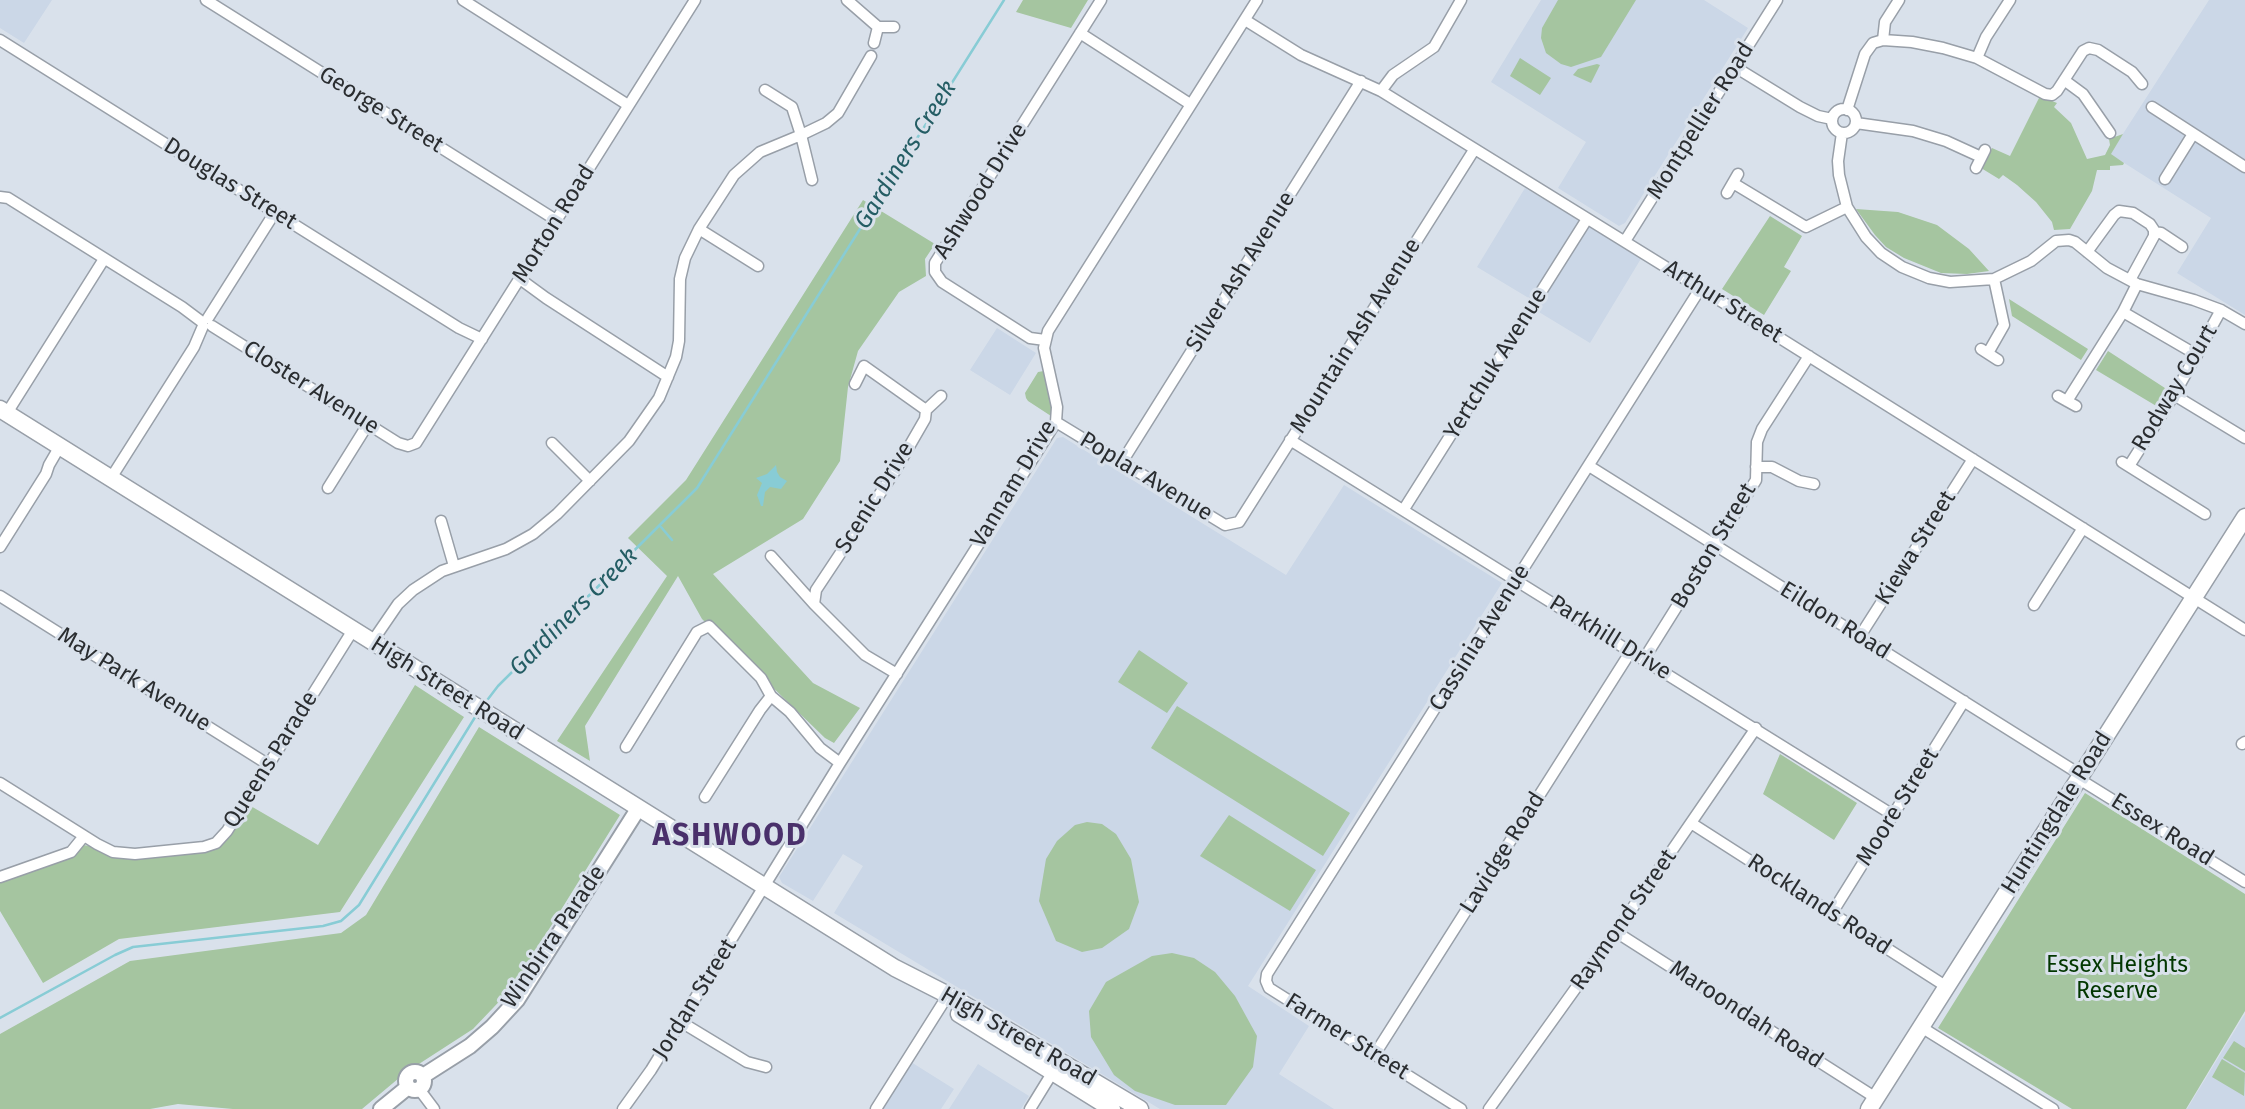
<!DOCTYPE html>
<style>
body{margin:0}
canvas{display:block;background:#d9e1eb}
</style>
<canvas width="2245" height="1109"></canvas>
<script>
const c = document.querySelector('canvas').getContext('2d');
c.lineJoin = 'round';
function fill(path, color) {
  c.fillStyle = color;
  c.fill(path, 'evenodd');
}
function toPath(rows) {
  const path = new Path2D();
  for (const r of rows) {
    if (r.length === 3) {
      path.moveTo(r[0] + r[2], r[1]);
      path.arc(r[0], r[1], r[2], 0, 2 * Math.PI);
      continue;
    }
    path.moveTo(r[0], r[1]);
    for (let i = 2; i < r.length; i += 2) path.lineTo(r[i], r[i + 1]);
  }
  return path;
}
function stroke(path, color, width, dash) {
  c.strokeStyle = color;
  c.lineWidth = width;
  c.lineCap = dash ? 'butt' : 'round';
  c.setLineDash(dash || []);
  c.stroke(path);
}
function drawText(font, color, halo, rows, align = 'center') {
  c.font = font + ' "Fira Sans",sans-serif';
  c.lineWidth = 6;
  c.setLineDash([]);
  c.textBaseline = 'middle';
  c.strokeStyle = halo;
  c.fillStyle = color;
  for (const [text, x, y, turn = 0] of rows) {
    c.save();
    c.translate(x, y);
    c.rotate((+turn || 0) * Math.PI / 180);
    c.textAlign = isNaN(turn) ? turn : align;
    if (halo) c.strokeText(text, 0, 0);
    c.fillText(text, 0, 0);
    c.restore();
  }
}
const built = toPath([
 [0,0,52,0,24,43,0,28],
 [1541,0,1704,0,1748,28,1625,223,1619,226,1558,188,1586,142,1491,82],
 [2209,0,2245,0,2245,315,2177,273,2211,218,2110,154],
 [1525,188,1642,257,1590,343,1529,306,1532,300,1477,267],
 [997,328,1036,353,1010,395,970,370],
 [1063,437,1286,575,1344,485,1502,583,1248,986,1309,1026,1279,1074,1334,1109,1160,1109,834,913,863,866,843,854,813,901,782,883,779,877,1057,438],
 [2245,1014,2245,1109,2187,1109,2243,1017],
 [911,1062,954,1089,941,1109,881,1109],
 [978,1064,1029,1096,1021,1109,949,1109]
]);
const green = toPath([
 [1023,0,1088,0,1071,28,1016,12],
 [1558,0,1636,0,1601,57,1571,67,1561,64,1546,53,1541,38,1542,28],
 [1520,58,1551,78,1540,95,1510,76],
 [1597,64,1600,65,1591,83,1573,75,1578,69],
 [2040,96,2057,103,2054,107,2071,123,2087,159,2105,155,2110,145,2109,139,2123,134,2111,154,2124,163,2123,165,2110,166,2110,170,2097,170,2092,191,2070,229,2054,230,2052,222,2036,202,2017,185,2003,175,1999,179,1981,168,1992,148,2010,156],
 [863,200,935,244,925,259,926,276,899,292,858,351,848,387,840,461,803,519,713,574,813,683,860,708,834,743,825,738,702,619,678,576,585,726,590,761,557,741,667,576,628,538,686,480],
 [1856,209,1898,212,1937,225,1969,249,1989,271,1967,274,1941,273,1904,258,1886,247,1875,235],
 [1770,216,1802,236,1784,267,1791,271,1764,315,1722,289],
 [2009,299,2088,349,2081,360,2012,316],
 [2108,351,2168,390,2158,407,2096,370],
 [1044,371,1052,406,1051,416,1028,401,1026,398,1025,393,1038,372],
 [1139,650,1188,683,1167,713,1118,682],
 [415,685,464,717,340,912,119,939,43,983,0,911,0,881,83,845,90,846,110,856,130,859,214,849,227,839,249,805,318,845],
 [1177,706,1350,813,1323,856,1151,748],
 [479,727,620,815,513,987,473,1029,405,1073,362,1109,233,1109,178,1104,150,1109,0,1109,0,1034,130,961,341,933,366,915],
 [1780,754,1857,803,1834,840,1763,794],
 [2085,793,2245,894,2245,1011,2186,1109,2072,1109,1938,1028],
 [1229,815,1316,870,1290,911,1200,856],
 [1087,822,1102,824,1116,834,1131,859,1139,902,1129,929,1102,948,1082,952,1056,941,1039,901,1046,859,1057,841,1075,825],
 [1172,953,1194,958,1215,972,1235,996,1257,1036,1253,1067,1226,1105,1175,1105,1135,1091,1114,1075,1091,1037,1089,1011,1106,982,1152,956],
 [2234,1041,2245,1048,2245,1071,2223,1058],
 [2222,1059,2245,1073,2244,1096,2212,1077]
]);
const water = toPath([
 [776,465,777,472,780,477,787,481,781,489,770,487,765,492,763,506,761,506,757,495,762,483,756,478,767,474]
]);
const stream = toPath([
 [661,527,672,540],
 [485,703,498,686,697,488,1004,0],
 [0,1018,115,955,133,947,323,926,341,921,359,905,477,714]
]);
const street = toPath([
 [206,0,556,220],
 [463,0,628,105],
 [847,0,878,27,894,27],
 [1245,20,1301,55,1381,91,1740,313,2245,630],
 [1080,33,1190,104],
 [0,40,459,328,482,339],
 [1883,40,1885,22,1899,0],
 [874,43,878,27],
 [1977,58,1986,37,2010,0],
 [1735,67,1800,107,1818,116,1832,119],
 [2064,80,2083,94,2110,133],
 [765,90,792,107,801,135,812,180],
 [1381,91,1393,75,1434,47,1461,0],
 [2152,107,2245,167],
 [1844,121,12],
 [1847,110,1865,54,1873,43,1883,40,1912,42,1943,48,1977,58,2045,94,2052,95,2057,91,2083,51,2089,48,2098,50,2132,72,2142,84],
 [1856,123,1913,131,1946,141,1981,157],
 [1842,133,1838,161,1839,175,1847,207,1866,237,1881,253,1902,267,1929,278,1950,282,1994,279,2031,261,2056,241,2069,240,2075,242,2107,268,2137,284,2194,300,2221,310,2245,324],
 [1976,168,1985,150],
 [2165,179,2193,134],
 [1733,183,1806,227,1847,207],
 [1727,193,1738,174],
 [0,197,8,198,182,307,202,322],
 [699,229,758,266],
 [2154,232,2161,233,2182,247],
 [1625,241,1777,0],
 [2087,252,2114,215,2119,211,2133,213,2150,224,2154,230,2154,236,2130,280],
 [520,279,546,298,668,377],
 [2123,312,2197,355],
 [208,318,275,212],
 [212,326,398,443,408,446,416,443,695,0],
 [1045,340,1030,338,942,282,935,272,935,263,1101,0],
 [1981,349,1998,360],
 [1988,353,2004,325,1994,279],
 [855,384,864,366,926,410],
 [2174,395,2245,438],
 [2058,396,2076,406],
 [2067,401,2123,312,2137,284],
 [7,413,104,259],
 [1056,422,1225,525,1239,522,1474,150],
 [1290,440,1893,815],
 [552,443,590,481],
 [1122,462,1361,81],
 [2122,462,2205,514],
 [1589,466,2081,775],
 [2129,466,2174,395,2221,310],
 [1756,467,1772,467,1799,481,1814,484],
 [111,478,194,347,203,326],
 [328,488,368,424],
 [1404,509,1587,219],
 [441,521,454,566],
 [0,547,46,474,49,465,60,446],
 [771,556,814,604,865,655,897,674],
 [0,596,269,765],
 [814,604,816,590,895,471,925,419,926,410,941,396],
 [2034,605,2083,528],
 [1860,636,1973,459],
 [372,642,398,604,413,590,442,571,506,549,533,534,557,514,629,441,659,398,676,357,679,341,680,279,685,258,699,229,734,175,760,152,801,135,826,123,838,113,871,56],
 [1644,659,1756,480,1757,442,1762,429,1809,356],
 [2242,744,2245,742],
 [626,747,697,632,709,626,761,678,771,696,790,712,820,748,840,763],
 [2079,779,2245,882],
 [0,783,97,844,113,852,135,854,204,847,216,843,227,831,353,630],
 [705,797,760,710,771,696],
 [1691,823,1947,987],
 [0,877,71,852,84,836],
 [1832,913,1964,701],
 [1616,932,1876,1098],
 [681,1022,747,1062,766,1067],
 [1921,1027,2053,1109],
 [1375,1054,1631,651],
 [419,1089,434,1109],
 [623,1109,651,1070,840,763,1056,422,1057,407,1044,348,1048,331,1257,0],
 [876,1109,948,995],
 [1030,1109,1054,1070],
 [1461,1109,1269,988,1266,981,1267,974,1700,289],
 [1489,1109,1616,932,1756,728]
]);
const secondary = toPath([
 [415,1081,9],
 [423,1076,470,1046,492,1027,517,1000,638,809],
 [381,1109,408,1087]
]);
const primary = toPath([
 [0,409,895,968,948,995,1140,1109],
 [959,1014,1112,1109],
 [1869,1109,2245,517]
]);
const streetNames = [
 ["George Street",381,110,32],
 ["Montpellier Road",1701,121,-58],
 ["Douglas Street",230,184,32],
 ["Ashwood Drive",981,191,-58],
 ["Morton Road",554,224,-58],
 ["Silver Ash Avenue",1241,272,-58],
 ["Arthur Street",1723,302,32],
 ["Mountain Ash Avenue",1356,336,-58],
 ["Yertchuk Avenue",1496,364,-58],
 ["Closter Avenue",311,388,32],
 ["Rodway Court",2175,388,-59],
 ["Poplar Avenue",1146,477,31],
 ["Vannam Drive",1014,484,-59],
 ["Scenic Drive",875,498,-58],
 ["Boston Street",1714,546,-59],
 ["Kiewa Street",1916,548,-58],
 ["Eildon Road",1835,621,32],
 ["Cassinia Avenue",1480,638,-58],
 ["Parkhill Drive",1610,638,32],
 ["May Park Avenue",134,680,32],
 ["High Street Road",447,689,32],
 ["Queens Parade",271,760,-58],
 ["Moore Street",1898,807,-58],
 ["Huntingdale Road",2057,813,-58],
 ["Essex Road",2162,830,32],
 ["Lavidge Road",1503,853,-58],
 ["Rocklands Road",1819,905,33],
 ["Raymond Street",1624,920,-55],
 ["Winbirra Parade",554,937,-56],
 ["Jordan Street",695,999,-58],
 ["Maroondah Road",1746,1015,33],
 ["High Street Road",1018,1037,30],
 ["Farmer Street",1347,1037,32]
];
const parkNames = [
 ["Essex Heights",2117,966],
 ["Reserve",2117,992]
];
const waterNames = [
 ["Gardiners Creek",906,155,-58],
 ["Gardiners Creek",574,612,-45]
];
const districtNames = [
 ["ASHWOOD",730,837]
];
fill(built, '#cbd7e7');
fill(green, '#a5c5a0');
fill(water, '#88ccd5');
stroke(stream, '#88ccd5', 2.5);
stroke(street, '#989fa8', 13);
stroke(secondary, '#989fa8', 18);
stroke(primary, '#989fa8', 19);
stroke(street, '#fff', 10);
stroke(secondary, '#fff', 14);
stroke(primary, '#fff', 16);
drawText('23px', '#2a2d30', '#d9e1eb', streetNames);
drawText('23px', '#023700', '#d9e1eb', parkNames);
drawText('italic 24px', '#245d64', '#d9e1eb', waterNames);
c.letterSpacing = '2px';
drawText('bold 30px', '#4a306b', '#d9e1eb', districtNames);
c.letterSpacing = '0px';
</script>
